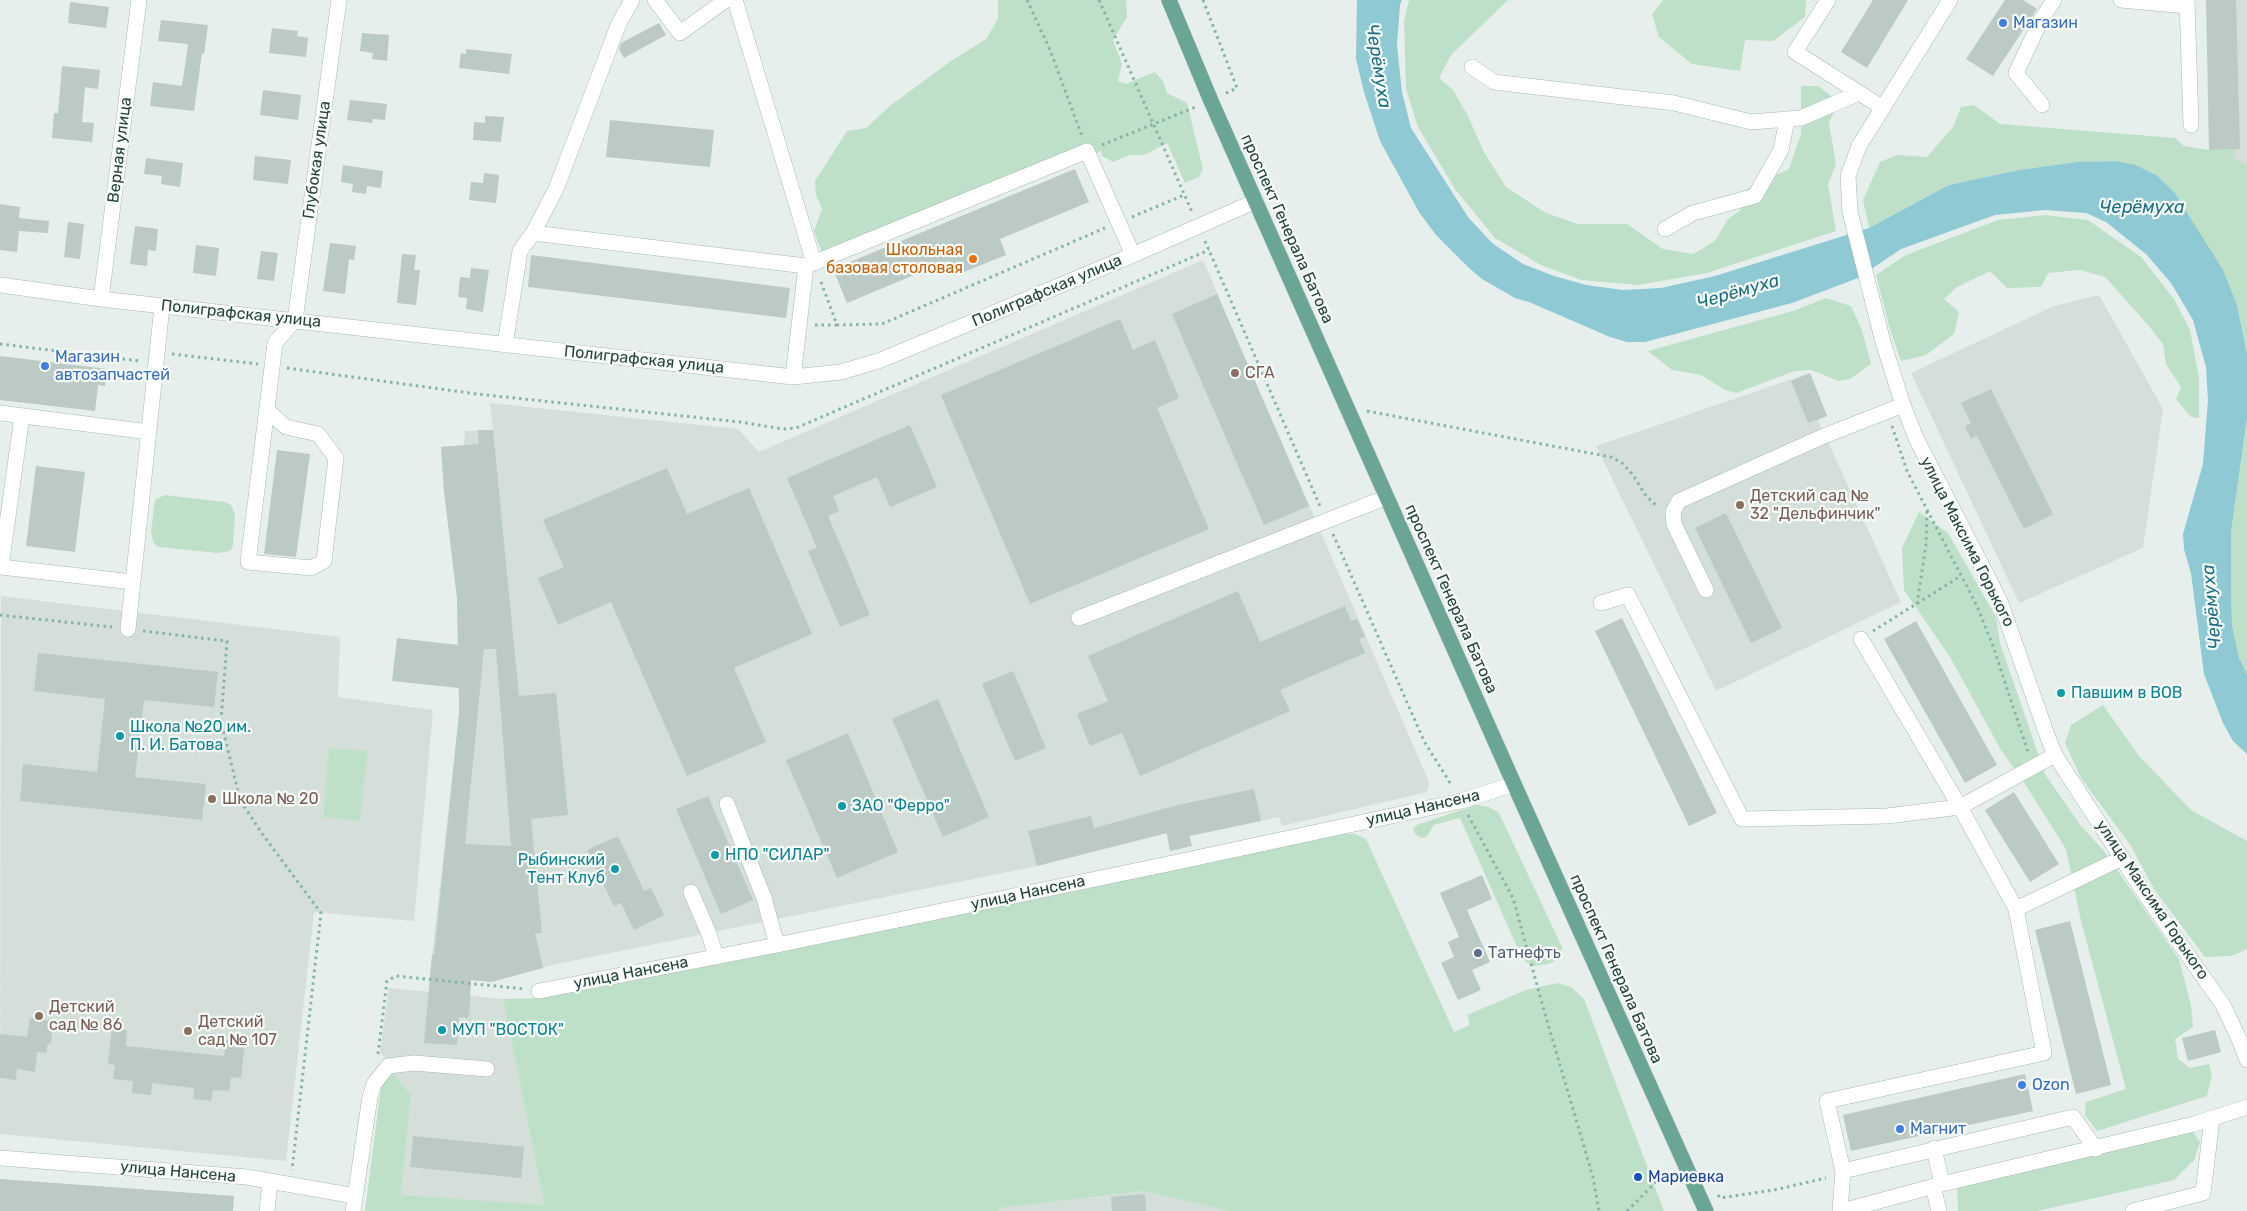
<!DOCTYPE html>
<meta charset="utf-8">
<style>
body{margin:0}
canvas{display:block;background:#e6efeb}
</style>
<canvas width="2247" height="1211"></canvas>
<script>
const c = document.querySelector('canvas').getContext('2d');
c.lineJoin = 'round';
function fill(path, color) {
  c.fillStyle = color;
  c.fill(path, 'evenodd');
}
function toPath(rows) {
  const path = new Path2D();
  for (const r of rows) {
    path.moveTo(r[0], r[1]);
    for (let i = 2; i < r.length; i += 2) path.lineTo(r[i], r[i + 1]);
  }
  return path;
}
function stroke(path, color, width, dash) {
  c.strokeStyle = color;
  c.lineWidth = width;
  c.lineCap = dash ? 'butt' : 'round';
  c.setLineDash(dash || []);
  c.stroke(path);
}
function drawText(font, color, halo, rows, align = 'center') {
  c.font = font + ' Rubik,sans-serif';
  c.lineWidth = 4.5;
  c.setLineDash([]);
  c.textBaseline = 'middle';
  c.strokeStyle = halo;
  c.fillStyle = color;
  for (const [text, x, y, turn = 0] of rows) {
    c.save();
    c.translate(x, y);
    c.rotate((+turn || 0) * Math.PI / 180);
    c.textAlign = isNaN(turn) ? turn : align;
    if (halo) c.strokeText(text, 0, 0);
    c.fillText(text, 0, 0);
    c.restore();
  }
}
const built = toPath([
 [2236,0,2247,0,2247,164,2234,158],
 [1203,260,1429,782,1427,792,1282,826,1279,817,1190,836,1192,846,1170,851,1166,833,1037,866,552,965,491,982,430,975,459,714,457,598,444,491,441,447,464,445,465,431,493,430,490,403,738,429,759,452],
 [2099,295,2163,409,2143,548,2019,603,1911,373,2054,306],
 [1810,373,1827,416,1818,420,1901,602,1716,691,1596,446],
 [1,596,340,637,338,697,433,710,414,921,314,912,286,1161,0,1134],
 [389,988,503,999,544,1206,401,1195,411,1095,392,1072,380,1051],
 [1144,1191,1229,1211,999,1211,998,1208]
]);
const green = toPath([
 [998,0,1126,0,1127,17,1113,40,1122,64,1118,81,1126,84,1155,72,1163,81,1167,93,1187,103,1203,169,1199,177,1185,183,1167,143,1144,155,1129,155,1113,162,1102,156,1101,151,826,263,814,231,822,209,816,195,815,181,847,131,866,128,891,105,951,61,986,39,998,19],
 [1409,0,1508,0,1451,55,1439,78,1453,90,1467,114,1484,152,1506,187,1546,213,1578,224,1627,224,1663,249,1693,254,1715,241,1728,219,1741,210,1741,192,1789,169,1801,134,1801,86,1818,86,1839,102,1829,123,1836,164,1828,184,1836,231,1707,273,1638,285,1581,280,1541,265,1495,238,1455,189,1418,127,1406,89,1404,21],
 [1663,0,1806,0,1805,17,1773,41,1745,40,1740,71,1692,64,1659,37,1652,14],
 [1974,105,2000,124,2175,138,2184,146,2209,150,2234,149,2234,158,2247,164,2247,369,2247,354,2237,305,2116,161,2077,162,2019,170,1949,185,1869,228,1863,200,1880,162,1897,155,1927,157,1953,127,1961,107],
 [2045,215,2088,220,2141,257,2174,299,2190,330,2199,378,2199,418,2191,417,2176,399,2181,387,2166,364,2163,344,2148,325,2105,277,2080,270,2048,273,2041,287,2007,288,1990,271,1957,287,1944,299,1959,312,1954,334,1926,355,1901,361,1890,329,1876,275,1906,255,1998,220],
 [1826,298,1851,306,1862,330,1871,364,1850,379,1839,381,1811,370,1795,371,1736,393,1725,390,1701,375,1672,370,1648,351,1793,311],
 [2247,418,2247,674,2239,658,2232,625,2231,594,2231,532],
 [165,495,225,502,231,505,235,515,233,546,230,551,218,553,159,547,154,544,151,533,154,505,156,499],
 [1919,512,1948,533,1996,617,2000,643,2045,774,2081,826,2104,851,2179,959,2191,1005,2193,1027,2175,1039,2178,1059,2190,1068,2209,1064,2212,1075,2207,1096,2097,1131,2085,1115,2086,1102,2126,1089,2081,921,2066,849,2023,781,2001,750,1950,657,1904,590,1902,548],
 [2103,705,2139,756,2191,810,2247,841,2247,949,2231,956,2205,957,2154,889,2131,846,2081,778,2065,743,2071,725],
 [329,748,367,751,360,821,323,817],
 [1476,805,1489,807,1499,813,1562,947,1561,954,1557,960,1548,964,1534,966,1526,962,1521,956,1460,818,1434,825,1427,836,1422,838,1416,835,1413,829,1417,825],
 [1335,834,1355,834,1366,839,1454,1032,1470,1025,1467,1015,1526,990,1558,983,1571,987,1584,999,1664,1211,1229,1211,1144,1191,999,1208,999,1211,365,1211,381,1087,392,1072,411,1095,401,1195,544,1205,503,999,545,998],
 [2192,1130,2200,1142,2194,1160,2174,1180,2038,1211,1958,1211,1957,1186]
]);
const water = toPath([
 [1357,0,1402,0,1400,5,1397,45,1402,92,1411,128,1468,217,1492,243,1523,264,1554,276,1586,285,1623,290,1661,288,1715,276,1869,228,1949,185,2019,170,2077,162,2116,161,2135,165,2156,175,2174,192,2223,270,2237,305,2247,354,2247,418,2231,532,2231,594,2232,625,2239,658,2247,674,2247,754,2233,741,2223,723,2204,674,2191,573,2184,549,2183,534,2203,464,2208,400,2206,367,2193,320,2171,283,2147,255,2106,222,2086,213,2045,210,1995,215,1901,249,1858,278,1792,303,1645,342,1627,342,1610,337,1529,302,1515,298,1482,279,1469,268,1436,235,1419,212,1380,141,1364,92,1356,59]
]);
const building = toPath([
 [1873,0,1908,0,1867,68,1841,52],
 [2005,0,2023,0,2037,9,1993,76,1966,59],
 [2206,0,2236,0,2240,149,2209,150],
 [70,2,109,7,106,28,68,23],
 [161,20,208,25,204,54,202,53,194,111,150,106,153,82,182,86,187,52,188,44,158,41],
 [659,23,666,35,624,58,619,49,621,43],
 [272,28,298,31,297,36,308,38,306,57,269,53],
 [362,33,389,35,387,61,372,59,373,53,360,51],
 [466,49,512,54,509,74,459,68,461,53,466,54],
 [62,66,100,70,98,89,85,87,82,122,94,123,92,142,52,138,54,113,58,113],
 [263,90,301,95,298,120,260,115],
 [350,100,387,104,385,120,373,119,372,123,347,120],
 [485,116,504,117,501,142,473,140,474,122,485,123],
 [610,120,714,130,710,167,606,157],
 [255,156,291,160,288,184,253,180],
 [146,158,183,163,180,187,161,184,162,176,144,174],
 [343,165,383,171,381,188,367,186,366,194,352,192,353,184,341,182],
 [1075,169,1089,202,1000,239,1006,255,954,276,948,261,847,303,833,269],
 [484,173,499,175,496,203,469,200,471,182,483,183],
 [0,204,20,207,19,218,49,221,48,233,19,231,17,252,0,250],
 [68,222,84,224,80,259,64,257],
 [135,226,158,229,156,251,148,250,147,266,130,264],
 [330,243,356,246,354,260,349,259,345,294,323,291],
 [196,245,219,248,216,276,193,273],
 [261,251,278,253,274,281,257,279],
 [402,254,416,255,414,270,420,270,416,305,397,303],
 [531,255,790,288,786,318,528,287],
 [471,268,489,270,483,312,466,309,467,298,458,297,460,277,470,278],
 [1217,294,1309,506,1264,525,1172,314],
 [1120,319,1133,350,1155,340,1179,398,1157,408,1209,529,1030,604,941,395],
 [0,356,107,369,105,386,98,385,95,411,0,400],
 [1810,373,1827,416,1808,423,1791,381],
 [1991,389,2053,514,2024,529,1977,436,1971,439,1965,426,1971,423,1961,403],
 [910,425,937,487,890,507,877,477,833,496,839,511,828,516,870,615,840,627,808,551,817,548,787,478],
 [478,430,493,430,519,696,556,693,568,815,531,819,542,933,535,933,543,968,491,982,471,980,469,1018,459,1017,457,1045,424,1043,432,955,434,955,459,714,459,688,392,681,397,638,458,645,457,598,444,491,441,447,479,444],
 [484,649,496,649,511,846,465,844],
 [277,450,310,454,296,557,264,554],
 [36,466,85,472,75,552,26,546],
 [667,468,687,514,749,488,812,634,734,668,766,742,687,776,611,602,558,625,538,578,564,567,543,520],
 [1726,513,1782,628,1751,643,1695,528],
 [1238,591,1260,642,1345,606,1351,621,1357,619,1365,636,1359,639,1365,653,1280,690,1290,711,1140,776,1122,733,1090,746,1077,714,1108,701,1088,656],
 [1622,618,1717,813,1689,826,1595,631],
 [1916,621,1997,765,1965,783,1884,639],
 [38,653,218,672,214,707,144,700,135,777,206,784,202,820,20,801,23,764,97,772,105,699,34,691],
 [1013,671,1046,748,1015,761,982,684],
 [938,699,989,817,943,837,892,719],
 [848,733,898,852,837,878,786,760],
 [1254,789,1261,821,1189,836,1192,846,1170,851,1167,833,1037,866,1028,831,1091,816,1094,828,1178,805],
 [2014,792,2059,864,2030,882,1985,810],
 [708,796,753,900,721,914,676,809],
 [618,836,644,891,651,888,664,915,634,930,621,903,614,906,587,850],
 [1482,875,1492,899,1467,910,1490,962,1472,970,1481,990,1458,1000,1441,963,1454,957,1448,942,1459,937,1440,893],
 [2070,921,2111,1085,2076,1094,2035,930],
 [30,1018,53,1021,51,1044,48,1043,46,1053,37,1052,35,1072,17,1069,16,1080,0,1078,0,1034,27,1037],
 [112,1028,127,1030,126,1046,224,1056,226,1040,245,1042,241,1078,231,1077,229,1091,213,1090,211,1101,193,1099,194,1088,152,1083,151,1095,132,1093,133,1081,113,1079,115,1065,108,1064],
 [2215,1030,2221,1052,2188,1061,2182,1038],
 [2025,1074,2033,1111,1851,1151,1843,1115],
 [413,1136,524,1147,521,1178,410,1167],
 [0,1179,234,1196,233,1211,0,1211],
 [1145,1194,1146,1211,1112,1211,1111,1197]
]);
const path = toPath([
 [1027,0,1050,50,1082,136],
 [1099,0,1192,212],
 [1203,0,1237,88,1224,94],
 [1102,145,1198,106],
 [1132,217,1184,195],
 [1205,241,1320,506],
 [821,282,837,325,882,324,1105,228],
 [815,325,837,325],
 [0,344,140,361],
 [172,354,258,364],
 [287,368,477,394,740,422,783,429,796,428,1209,250],
 [1367,411,1611,457,1622,463,1633,475,1646,496,1658,507],
 [1892,426,1907,471,1977,606,1993,646,2028,752],
 [1333,534,1424,741,1452,786],
 [1917,604,1926,545,1927,510],
 [0,615,112,627],
 [143,631,227,641,221,721,240,800,263,835,321,913,292,1170],
 [1873,631,1961,576],
 [1468,815,1513,898,1545,1014,1593,1177,1599,1211],
 [378,1054,387,981,396,976,525,989],
 [1718,1195,1720,1198,1774,1190,1826,1178],
 [1627,1211,1658,1180]
]);
const minor = toPath([
 [655,0,680,33,726,0],
 [735,0,814,263],
 [1828,0,1795,52,1883,108],
 [1950,0,1859,146,1848,176,1850,212,1883,342,1903,405,1916,438,2000,601,2047,735,2055,755,2145,894,2223,1005,2240,1041,2247,1060],
 [2121,0,2187,6],
 [2187,0,2191,125],
 [1472,67,1494,82,1674,103,1751,122,1801,118,1859,93],
 [2042,105,2016,73,2041,20,2054,0],
 [1665,229,1693,213,1755,196,1781,150,1787,119],
 [533,233,806,266,793,377],
 [806,266,1087,151,1133,255],
 [0,285,101,299,793,377,841,372,881,360,1133,255,1256,201],
 [101,299,139,0],
 [505,345,520,251,533,233,556,189,619,23,632,0],
 [267,410,286,427,318,434,336,458,324,561,311,568,248,562,275,343,295,320,339,0],
 [0,413,149,432],
 [22,416,1,567,133,582],
 [1706,590,1674,524,1673,512,1679,501,1824,436,1903,405],
 [1601,603,1628,595,1742,819,1887,816,1960,807,2055,755],
 [1079,618,1387,497],
 [128,629,162,306],
 [1861,639,1960,807,2016,909],
 [727,804,764,898,777,945],
 [691,892,709,934,716,957],
 [539,991,777,945,1168,864,1461,801,1514,784],
 [1934,1148,1942,1184],
 [0,1158,247,1177,355,1196],
 [1843,1171,1827,1101,2044,1053,2016,909,2122,858],
 [1933,1186,1939,1211],
 [267,1211,270,1181],
 [353,1211,370,1097,374,1084,388,1066,414,1063,487,1069],
 [1840,1211,1843,1171,2073,1117,2096,1149],
 [1842,1211,1942,1184,2194,1124,2247,1107],
 [2133,1211,2203,1193,2212,1119]
]);
const major = toPath([
 [1169,0,1211,101,1514,784,1706,1211]
]);
const markers = [
 [2003,23,5,"#3f7fe0"],
 [973,259,5,"#e8710a"],
 [45,366,5,"#3f7fe0"],
 [1235,373,5,"#8d6e63"],
 [1740,505,5,"#8d6e63"],
 [2061,693,5,"#0f9aa8"],
 [120,736,5,"#0f9aa8"],
 [212,799,5,"#8d6e63"],
 [842,806,5,"#0f9aa8"],
 [715,855,5,"#0f9aa8"],
 [615,869,5,"#0f9aa8"],
 [1478,953,5,"#5c6f8a"],
 [39,1016,5,"#8d6e63"],
 [442,1030,5,"#0f9aa8"],
 [188,1031,5,"#8d6e63"],
 [2022,1085,5,"#3f7fe0"],
 [1900,1129,5,"#3f7fe0"],
 [1638,1177,5,"#1a4fb4"]
];
const shopNames = [
 ["Магазин",2013,23],
 ["Магазин",55,357],
 ["автозапчастей",55,375],
 ["Ozon",2032,1085],
 ["Магнит",1910,1129]
];
const streetNames = [
 ["Верная улица",120,150,-83],
 ["Глубокая улица",317,160,-82],
 ["проспект Генерала Батова",1287,229,66],
 ["Полиграфская улица",1047,291,-23],
 ["Полиграфская улица",241,314,6],
 ["Полиграфская улица",644,360,6],
 ["улица Максима Горького",1967,542,63],
 ["проспект Генерала Батова",1451,599,66],
 ["улица Нансена",1423,808,-13],
 ["улица Нансена",1028,893,-12],
 ["улица Максима Горького",2152,900,56],
 ["проспект Генерала Батова",1616,969,66],
 ["улица Нансена",631,973,-11],
 ["улица Нансена",178,1172,5]
];
const foodNames = [
 ["Школьная",963,250],
 ["базовая столовая",963,268]
];
const educationNames = [
 ["СГА",1245,373],
 ["Детский сад №",1750,496],
 ["32 \"Дельфинчик\"",1750,514],
 ["Школа № 20",222,799],
 ["Детский",49,1007],
 ["сад № 86",49,1025],
 ["Детский",198,1022],
 ["сад № 107",198,1040]
];
const cultureNames = [
 ["Павшим в ВОВ",2071,693],
 ["Школа №20 им.",130,727],
 ["П. И. Батова",130,745],
 ["ЗАО \"Ферро\"",852,806],
 ["НПО \"СИЛАР\"",725,855],
 ["Рыбинский",605,860,"right"],
 ["Тент Клуб",605,878,"right"],
 ["МУП \"ВОСТОК\"",452,1030]
];
const serviceNames = [
 ["Татнефть",1488,953]
];
const transitNames = [
 ["Мариевка",1648,1177]
];
const waterNames = [
 ["Черёмуха",1378,66,81],
 ["Черёмуха",2142,208],
 ["Черёмуха",1738,292,-16],
 ["Черёмуха",2212,607,-95]
];
fill(built, '#d4dfda');
fill(green, '#bfe0c8');
fill(water, '#8ec9d4');
fill(building, '#bbcac4');
stroke(minor, '#a8b8b2', 16);
stroke(major, '#c2cac8', 16);
stroke(path, '#86b3a5', 3, [2.5, 4]);
stroke(minor, '#fff', 15);
stroke(major, '#6aa596', 15);
for (const [x, y, r, color] of markers) {
  const dot = new Path2D();
  dot.arc(x, y, r, 0, 2 * Math.PI);
  c.fillStyle = color;
  c.fill(dot);
  stroke(dot, '#f7fbf9', 2);
}
drawText('16px', '#366cbe', '#f7fbf9', shopNames, 'left');
drawText('16px', '#24423a', '#f7fbf9', streetNames);
drawText('16px', '#c56008', '#f7fbf9', foodNames, 'right');
drawText('16px', '#785e54', '#f7fbf9', educationNames, 'left');
drawText('16px', '#0d838f', '#f7fbf9', cultureNames, 'left');
drawText('16px', '#4e5e75', '#f7fbf9', serviceNames, 'left');
drawText('16px', '#164399', '#f7fbf9', transitNames, 'left');
drawText('italic 18px', '#1c6f80', '#f7fbf9', waterNames);
</script>
